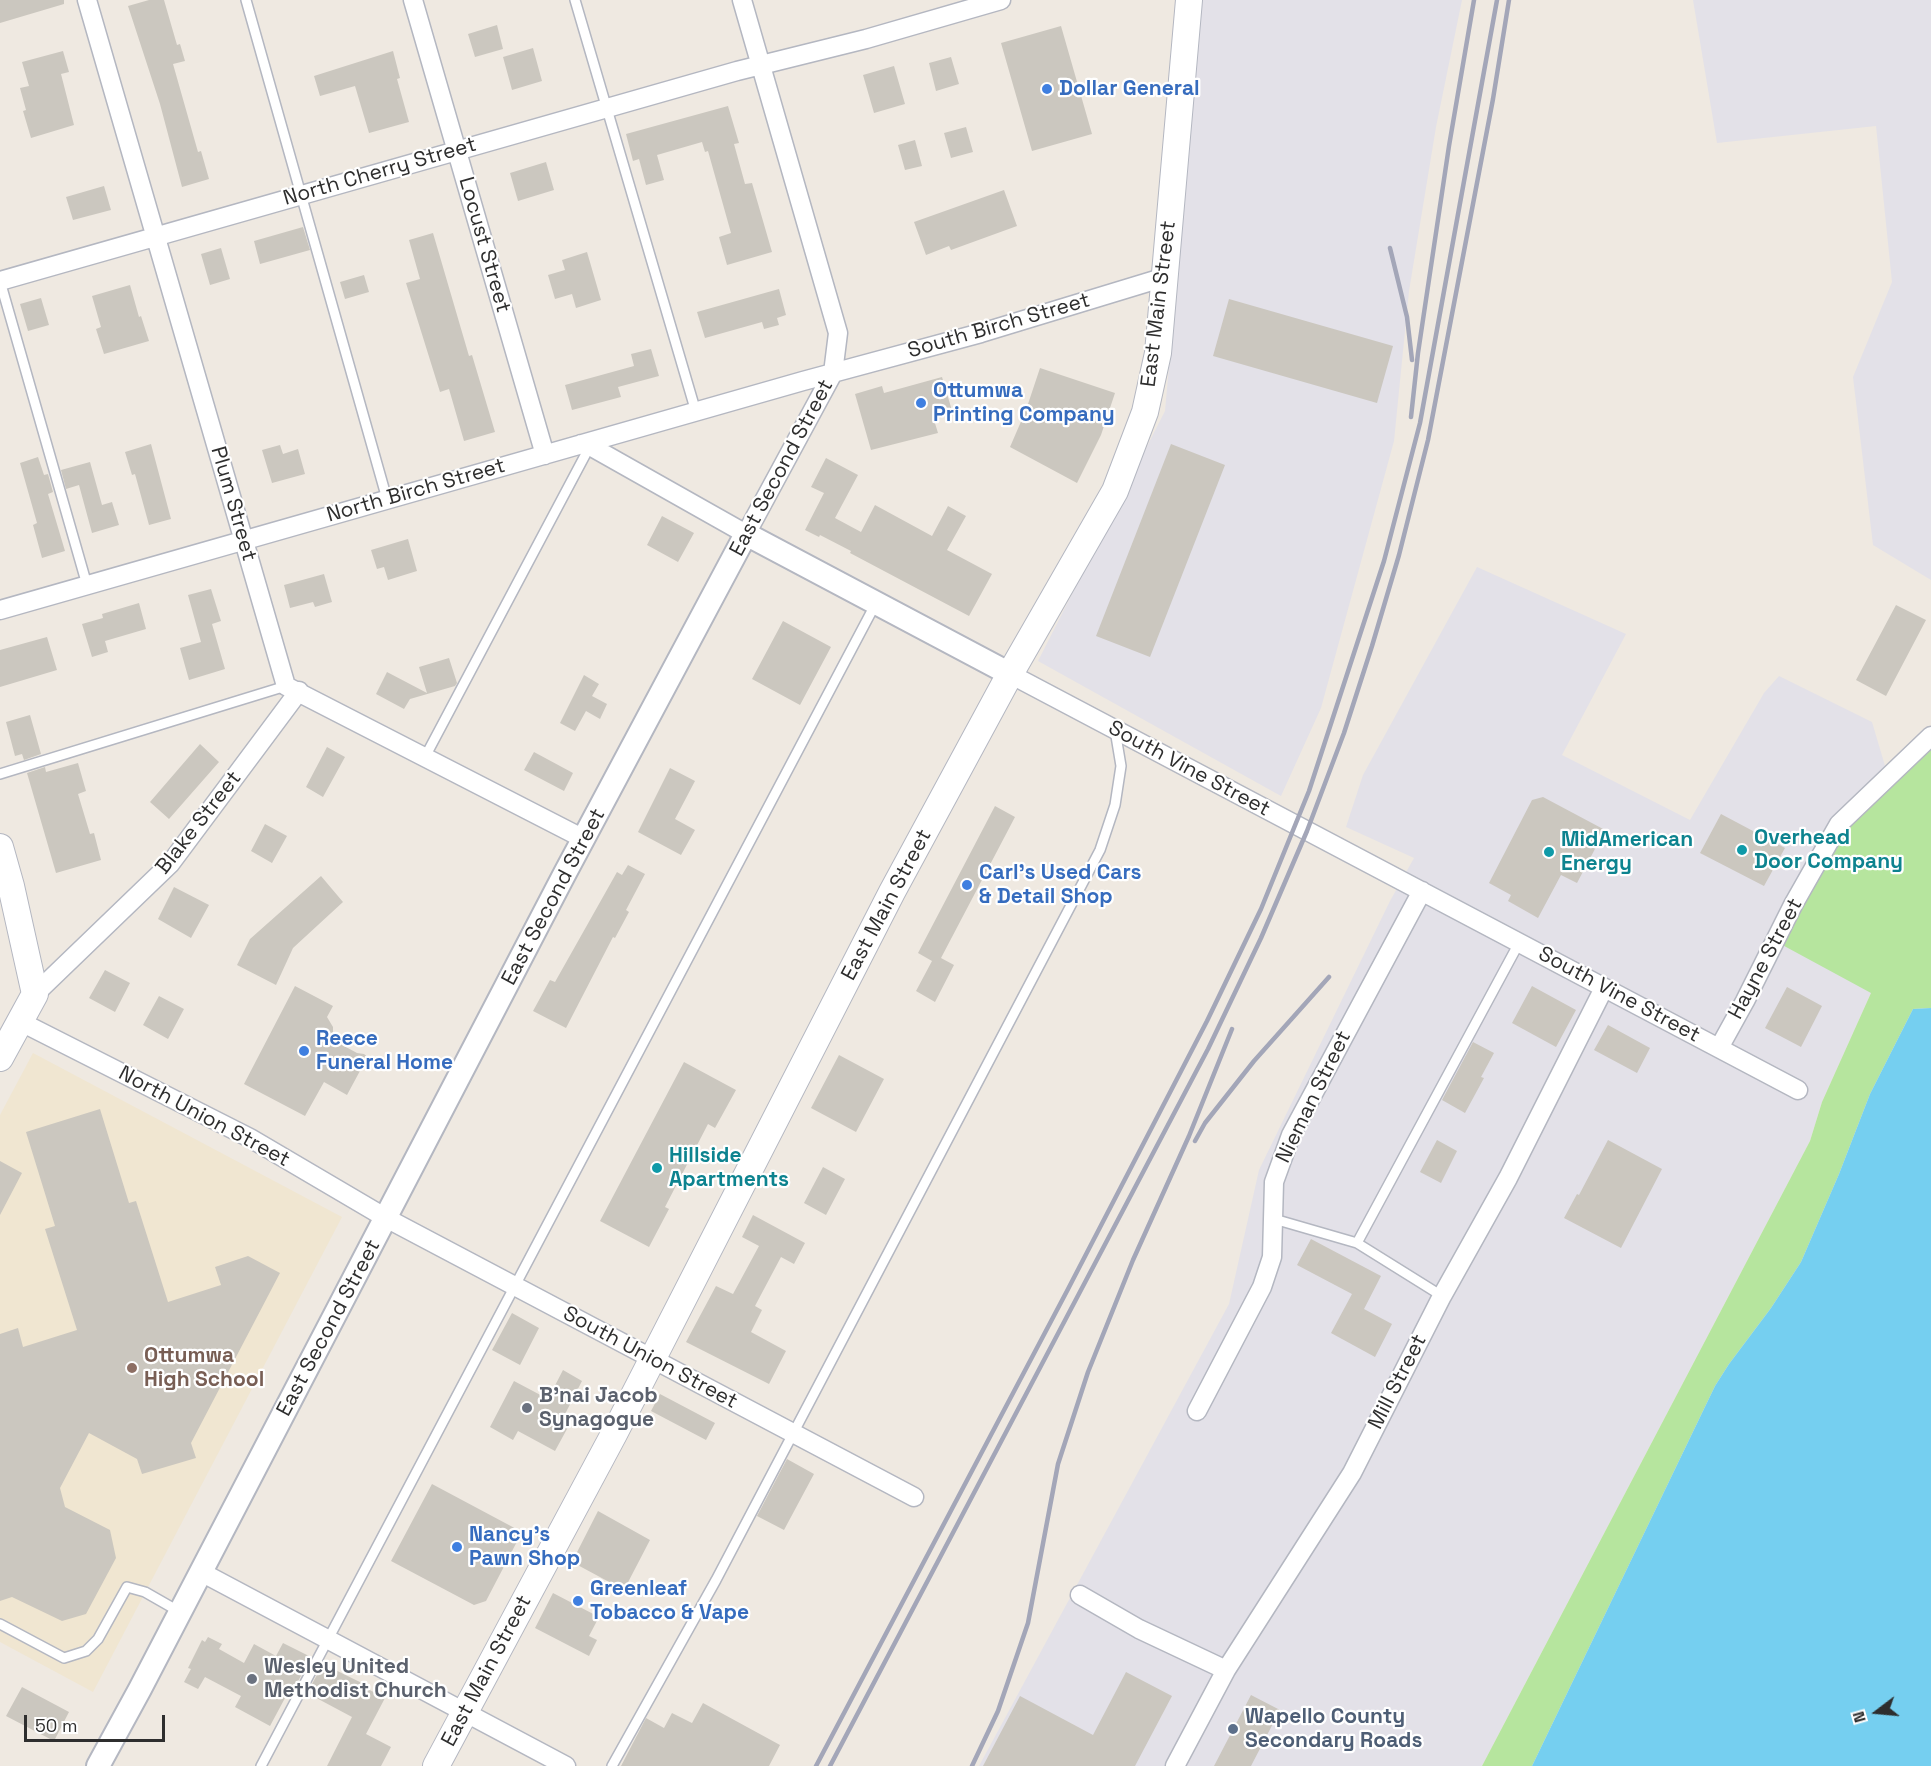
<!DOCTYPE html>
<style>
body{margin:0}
#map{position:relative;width:1931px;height:1766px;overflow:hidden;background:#efe9e1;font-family:"Space Grotesk",sans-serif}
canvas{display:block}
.north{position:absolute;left:1847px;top:1682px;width:60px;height:60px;-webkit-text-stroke:4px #fff;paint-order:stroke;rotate:254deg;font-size:16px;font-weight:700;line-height:24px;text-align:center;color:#2e2e2e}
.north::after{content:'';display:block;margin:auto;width:21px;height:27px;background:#2e2e2e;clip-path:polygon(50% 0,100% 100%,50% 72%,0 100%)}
.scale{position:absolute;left:24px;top:1715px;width:141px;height:27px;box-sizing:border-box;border:3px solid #2e2e2e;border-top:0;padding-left:8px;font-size:18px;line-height:21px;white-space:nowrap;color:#2e2e2e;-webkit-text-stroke:4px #fff;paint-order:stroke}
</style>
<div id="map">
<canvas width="1931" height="1766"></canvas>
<div class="north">N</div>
<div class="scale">50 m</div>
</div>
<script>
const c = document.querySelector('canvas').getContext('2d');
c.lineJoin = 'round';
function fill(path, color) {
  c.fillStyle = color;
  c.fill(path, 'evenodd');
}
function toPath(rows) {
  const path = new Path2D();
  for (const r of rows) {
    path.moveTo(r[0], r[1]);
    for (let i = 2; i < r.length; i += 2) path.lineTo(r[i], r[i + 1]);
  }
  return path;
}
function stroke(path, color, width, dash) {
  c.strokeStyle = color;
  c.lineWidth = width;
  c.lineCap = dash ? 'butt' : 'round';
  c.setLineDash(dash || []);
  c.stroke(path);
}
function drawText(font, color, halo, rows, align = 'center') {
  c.font = font + ' "Space Grotesk",sans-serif';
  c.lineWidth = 4.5;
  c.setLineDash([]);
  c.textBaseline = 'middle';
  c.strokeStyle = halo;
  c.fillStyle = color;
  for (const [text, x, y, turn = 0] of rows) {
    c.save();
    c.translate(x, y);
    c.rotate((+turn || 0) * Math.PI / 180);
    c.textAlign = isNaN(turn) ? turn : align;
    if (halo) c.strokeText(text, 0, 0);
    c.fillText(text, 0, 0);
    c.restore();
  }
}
const industrial = toPath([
 [1202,0,1462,0,1436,127,1409,291,1394,441,1321,708,1281,796,1038,661,1165,411],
 [1693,0,1931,0,1931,580,1873,545,1853,377,1892,282,1876,126,1717,143],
 [1477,567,1626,634,1562,755,1690,820,1764,693,1779,676,1872,722,1888,776,1871,993,1822,1102,1810,1141,1482,1766,979,1766,1229,1304,1259,1170,1390,901,1414,858,1346,827,1363,775]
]);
const education = toPath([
 [33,1053,342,1217,93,1692,0,1642,0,1115]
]);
const green = toPath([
 [1931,736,1931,1008,1913,1009,1870,1094,1839,1174,1801,1262,1771,1308,1729,1364,1715,1386,1532,1766,1482,1766,1810,1141,1822,1102,1871,993,1775,941,1839,824]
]);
const water = toPath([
 [1931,1008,1931,1766,1532,1766,1715,1386,1729,1364,1771,1308,1801,1262,1839,1174,1870,1094,1913,1009]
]);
const building = toPath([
 [0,0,64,0,64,4,0,23],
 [149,0,164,0,177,45,180,44,185,61,173,64,198,152,201,151,209,179,182,187,160,104,128,6],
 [497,25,503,49,475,57,468,34],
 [1061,26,1092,134,1032,151,1001,43],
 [533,48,542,81,512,90,503,57],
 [63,51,69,72,61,74,74,125,31,138,23,111,26,110,20,88,29,86,22,62],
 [393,51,400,78,397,79,409,122,369,133,355,86,320,96,314,76],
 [951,57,959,84,936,91,929,63],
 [894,66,905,104,874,113,863,75],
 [728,106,739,143,734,144,745,184,752,183,772,252,727,265,719,237,731,233,708,151,705,152,702,142,657,155,664,180,646,185,639,159,633,161,626,134],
 [966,127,973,152,951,158,944,133],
 [915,140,922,166,905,170,898,145],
 [546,162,554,190,518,201,510,173],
 [104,186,111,210,73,220,66,197],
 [1004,190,1017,226,951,250,949,246,926,255,914,222],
 [303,227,310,250,260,264,254,241],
 [433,233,469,356,472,355,495,432,464,441,449,389,440,392,406,283,420,279,409,240],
 [221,248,230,279,210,285,201,254],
 [587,252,601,300,576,308,572,294,555,299,548,275,565,270,562,260],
 [364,275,369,292,345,299,340,282],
 [130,285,139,317,141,316,149,341,104,354,96,329,101,327,92,296],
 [779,289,786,315,777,318,779,325,764,329,762,322,705,338,697,312],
 [41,298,49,325,28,331,20,304],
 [1229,299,1393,346,1377,403,1213,356],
 [651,349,659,376,618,387,621,397,572,410,565,385,634,366,631,354],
 [1040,368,1115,393,1101,435,1077,483,1010,447,1026,410],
 [942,377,953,414,934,420,938,433,871,450,855,394,882,386,884,393],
 [151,444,171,519,149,525,135,474,132,475,125,452],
 [1171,444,1225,465,1150,657,1096,636],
 [280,445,283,454,298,449,305,474,272,483,262,450],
 [38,457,44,475,48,474,53,492,48,494,65,551,42,558,33,525,37,523,20,463],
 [826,458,858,475,835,518,861,532,875,505,932,536,948,506,966,516,947,550,992,574,969,616,850,553,851,551,820,535,819,537,805,530,824,493,811,487],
 [90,462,102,505,112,502,119,525,92,533,79,485,66,489,61,470],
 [662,516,694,533,678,562,647,545],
 [408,539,417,571,388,580,384,567,377,569,371,550],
 [324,574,332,602,315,607,313,602,290,608,284,585],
 [211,589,221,621,212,624,225,669,189,680,180,648,201,642,188,595],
 [139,603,146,629,105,641,108,652,92,657,82,624,103,618,102,614],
 [1896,605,1926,620,1886,696,1856,680],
 [783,621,831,647,800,705,752,679],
 [47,637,57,670,0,687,0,650],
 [449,658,457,683,455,686,410,699,404,709,376,694,387,672,427,693,419,667],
 [584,675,599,684,592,696,607,704,600,719,586,711,575,731,560,723],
 [30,715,41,754,24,760,22,754,15,756,6,722],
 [200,744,219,762,169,819,150,802],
 [327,747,345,757,323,797,306,787],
 [534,752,573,773,564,791,524,770],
 [78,763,86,791,78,794,90,834,94,833,101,860,56,873,27,773,45,767,46,772],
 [670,768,695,781,675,819,695,830,681,855,638,832],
 [1543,797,1605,830,1577,883,1561,875,1538,918,1508,901,1511,895,1489,883,1532,800],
 [995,806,1015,817,941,958,954,965,935,1002,916,991,932,961,918,953],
 [1721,814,1785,848,1764,886,1700,853],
 [265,824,287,836,272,863,251,851],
 [628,865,645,874,626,910,629,912,615,938,613,937,566,1028,533,1011,550,980,555,982,617,872,622,875],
 [321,876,343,902,293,948,276,985,237,965,250,939],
 [174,887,209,905,191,938,158,919],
 [105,970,130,983,115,1012,89,998],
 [295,986,333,1006,327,1017,333,1027,333,1040,357,1053,364,1054,370,1059,367,1067,361,1069,347,1095,324,1082,305,1116,244,1084],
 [1532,986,1576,1010,1556,1047,1512,1023],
 [1787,987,1822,1006,1801,1047,1765,1028],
 [159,996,184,1009,168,1039,143,1025],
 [1608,1025,1650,1048,1637,1073,1594,1050],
 [1473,1042,1494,1053,1481,1077,1484,1078,1465,1113,1442,1100],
 [839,1055,884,1079,856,1132,811,1108],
 [684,1062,736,1090,715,1128,708,1124,665,1207,669,1209,649,1247,600,1221],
 [100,1109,129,1203,136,1201,168,1302,221,1285,215,1267,248,1256,280,1273,191,1443,196,1458,142,1474,137,1459,89,1433,60,1488,65,1507,110,1530,116,1558,86,1614,62,1621,12,1597,0,1601,0,1334,18,1328,23,1347,77,1330,45,1229,55,1226,26,1132],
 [1437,1140,1457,1151,1441,1183,1420,1172],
 [1608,1140,1662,1169,1621,1248,1564,1218,1577,1194,1579,1195],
 [0,1161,22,1173,0,1215],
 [823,1167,845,1179,826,1215,804,1203],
 [753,1215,805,1243,794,1264,781,1257,755,1306,762,1310,751,1332,786,1351,769,1384,686,1342,716,1286,733,1294,759,1246,742,1237],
 [1311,1239,1381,1276,1364,1309,1392,1324,1375,1357,1331,1333,1352,1294,1297,1265],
 [512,1313,539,1328,520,1365,492,1350],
 [563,1370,582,1381,565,1414,573,1418,555,1451,518,1431,513,1440,490,1427,514,1381,548,1399],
 [660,1394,715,1423,706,1440,651,1411],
 [787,1459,814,1474,784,1530,757,1516],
 [432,1484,522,1532,486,1601,474,1605,391,1561],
 [598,1511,650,1540,624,1590,572,1562],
 [553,1593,599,1617,589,1636,597,1640,589,1656,535,1628],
 [208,1637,222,1644,219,1649,244,1663,254,1644,276,1656,283,1643,311,1657,295,1687,292,1685,270,1726,235,1707,241,1696,205,1677,198,1689,184,1682,191,1669,188,1668,202,1640,205,1642],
 [323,1664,364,1684,362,1686,385,1698,366,1734,391,1747,381,1766,327,1766,352,1717,307,1693],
 [1126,1672,1172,1696,1135,1766,983,1766,1020,1696,1093,1735],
 [22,1687,69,1712,54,1741,6,1716],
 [1251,1695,1280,1710,1251,1766,1214,1766],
 [703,1703,780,1745,769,1766,621,1766,646,1718,664,1728,672,1713,692,1723]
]);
const service = toPath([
 [246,0,387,499],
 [575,0,696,412],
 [0,281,87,585],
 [425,757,590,446],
 [0,774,286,686],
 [1274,1219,1357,1243,1442,1296],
 [1357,1243,1519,943],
 [0,1624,64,1658,86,1651,98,1639,127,1587,145,1592,180,1612],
 [261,1766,876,603],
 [612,1766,716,1580,1100,850,1115,805,1121,766,1115,730]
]);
const minor = toPath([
 [87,0,286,686,584,839],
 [413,0,545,455],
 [0,281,737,71,866,39,1001,0],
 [581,444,590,446,746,534,833,373,838,333,742,0],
 [0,610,803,381,981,333,1165,277],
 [1010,674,1798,1090],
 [35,994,170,864,299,691],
 [19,1021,250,1138,386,1218,914,1497],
 [1719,1048,1745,1001,1793,905,1839,824,1931,736],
 [1197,1411,1262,1287,1272,1257,1274,1182,1291,1135,1422,891],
 [201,1572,566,1766],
 [1080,1595,1139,1629,1226,1670],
 [1175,1766,1226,1670,1352,1473,1442,1296,1508,1178,1604,988]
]);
const tertiary = toPath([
 [98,1766,140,1689,564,875,746,534,1010,674]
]);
const secondary = toPath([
 [0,847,11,886,35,994,0,1058],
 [436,1766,614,1434,892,892,1010,674,1115,491,1145,412,1158,353,1189,0]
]);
const rail = toPath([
 [1390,248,1407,317,1412,360],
 [1411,417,1418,353,1449,146,1474,0],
 [1195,1141,1205,1123,1254,1061,1329,977],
 [816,1766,1067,1291,1207,1021,1261,909,1309,791,1384,561,1420,423,1497,0],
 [830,1766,1208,1049,1261,938,1307,831,1344,733,1372,646,1399,555,1428,440,1493,99,1509,0],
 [972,1766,998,1711,1028,1623,1058,1464,1088,1372,1133,1260,1189,1136,1232,1029]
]);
const markers = [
 [1047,89,6,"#3f7fe0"],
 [921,403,6,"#3f7fe0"],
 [1742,850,6,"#0f9aa8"],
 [1549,852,6,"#0f9aa8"],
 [967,885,6,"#3f7fe0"],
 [304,1051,6,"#3f7fe0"],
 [657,1168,6,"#0f9aa8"],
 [132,1368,6,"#8d6e63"],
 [527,1408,6,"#6b7280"],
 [457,1547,6,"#3f7fe0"],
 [578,1601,6,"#3f7fe0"],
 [252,1679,6,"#6b7280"],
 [1233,1729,6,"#5c6f8a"]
];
const shopNames = [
 ["Dollar General",1059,89],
 ["Ottumwa",933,391],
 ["Printing Company",933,415],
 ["Carl's Used Cars",979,873],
 ["& Detail Shop",979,897],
 ["Reece",316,1039],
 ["Funeral Home",316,1063],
 ["Nancy's",469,1535],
 ["Pawn Shop",469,1559],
 ["Greenleaf",590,1589],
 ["Tobacco & Vape",590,1613]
];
const streetNames = [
 ["North Cherry Street",380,172,-16],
 ["Locust Street",484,245,74],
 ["East Main Street",1159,304,-83],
 ["South Birch Street",999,326,-16],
 ["East Second Street",782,468,-62],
 ["North Birch Street",416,491,-16],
 ["Plum Street",233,504,74],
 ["South Vine Street",1189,769,28],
 ["Blake Street",199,823,-52],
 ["East Second Street",554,897,-62],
 ["East Main Street",887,905,-62],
 ["Hayne Street",1766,959,-62],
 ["South Vine Street",1619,995,28],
 ["Nieman Street",1314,1097,-64],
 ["North Union Street",204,1117,28],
 ["East Second Street",329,1328,-62],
 ["South Union Street",650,1358,28],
 ["Mill Street",1398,1382,-63],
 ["East Main Street",487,1671,-62]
];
const cultureNames = [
 ["Overhead",1754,838],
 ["Door Company",1754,862],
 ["MidAmerican",1561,840],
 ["Energy",1561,864],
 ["Hillside",669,1156],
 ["Apartments",669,1180]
];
const educationNames = [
 ["Ottumwa",144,1356],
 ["High School",144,1380]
];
const worshipNames = [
 ["B'nai Jacob",539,1396],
 ["Synagogue",539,1420],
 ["Wesley United",264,1667],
 ["Methodist Church",264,1691]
];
const serviceNames = [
 ["Wapello County",1245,1717],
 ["Secondary Roads",1245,1741]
];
fill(industrial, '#e3e1e8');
fill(education, '#f0e6d1');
fill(green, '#b6e59e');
fill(water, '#75cff0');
fill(building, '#cbc7bf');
stroke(service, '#b4b7c1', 12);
stroke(minor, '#b4b7c1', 21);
stroke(tertiary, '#b4b7c1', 26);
stroke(secondary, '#b4b7c1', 28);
stroke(service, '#fff', 9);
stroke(minor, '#fff', 18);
stroke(tertiary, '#fff', 22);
stroke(secondary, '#fff', 26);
stroke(rail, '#a3a6b8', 4.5);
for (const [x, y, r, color] of markers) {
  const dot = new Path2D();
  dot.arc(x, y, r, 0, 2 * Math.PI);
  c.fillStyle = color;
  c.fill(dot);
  stroke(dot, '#fff', 2);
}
drawText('bold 21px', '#366cbe', '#fff', shopNames, 'left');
drawText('21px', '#2e2e2e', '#fff', streetNames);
drawText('bold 21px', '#0d838f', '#fff', cultureNames, 'left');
drawText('bold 21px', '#785e54', '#fff', educationNames, 'left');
drawText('bold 21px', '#5b616d', '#fff', worshipNames, 'left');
drawText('bold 21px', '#4e5e75', '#fff', serviceNames, 'left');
</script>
